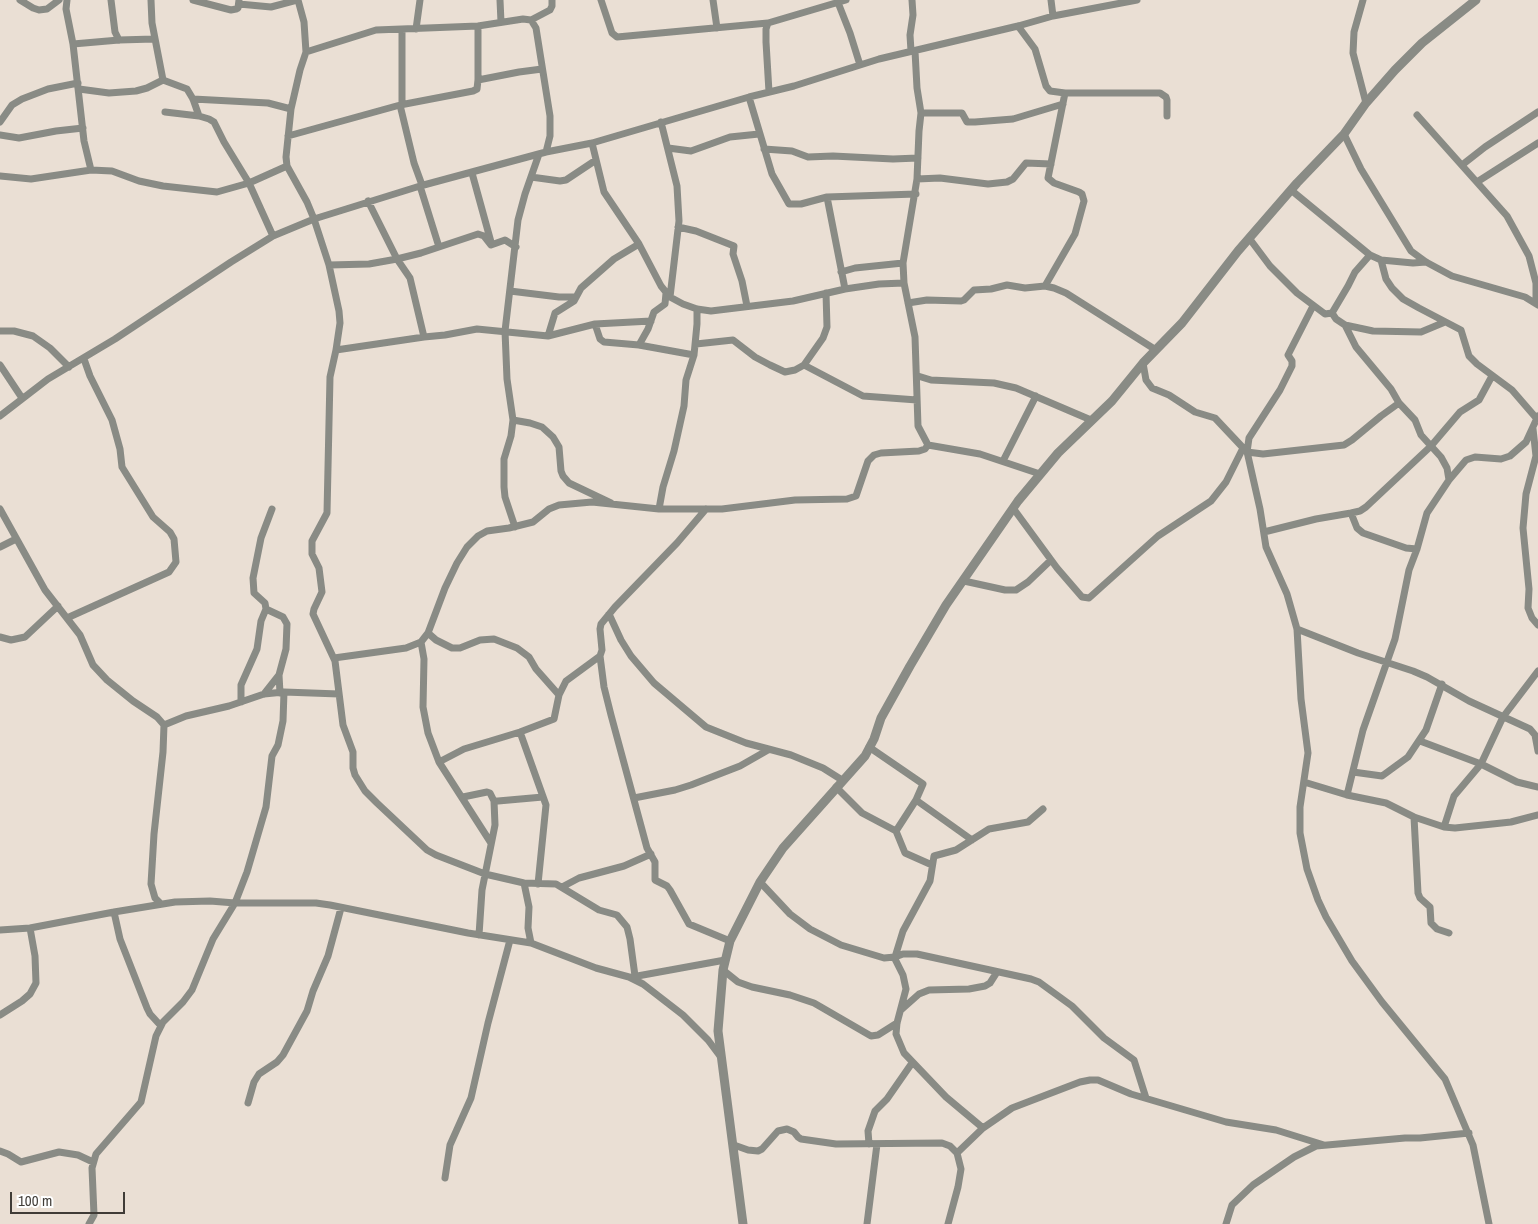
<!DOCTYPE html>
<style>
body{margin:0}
#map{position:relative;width:1538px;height:1224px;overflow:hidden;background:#eadfd4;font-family:"Archivo Narrow",sans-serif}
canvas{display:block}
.scale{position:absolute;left:10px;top:1192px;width:115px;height:22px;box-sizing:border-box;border:2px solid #403c37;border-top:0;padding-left:6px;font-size:15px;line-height:18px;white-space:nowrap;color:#403c37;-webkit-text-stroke:4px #fff;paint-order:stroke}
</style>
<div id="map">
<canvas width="1538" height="1224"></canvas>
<div class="scale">100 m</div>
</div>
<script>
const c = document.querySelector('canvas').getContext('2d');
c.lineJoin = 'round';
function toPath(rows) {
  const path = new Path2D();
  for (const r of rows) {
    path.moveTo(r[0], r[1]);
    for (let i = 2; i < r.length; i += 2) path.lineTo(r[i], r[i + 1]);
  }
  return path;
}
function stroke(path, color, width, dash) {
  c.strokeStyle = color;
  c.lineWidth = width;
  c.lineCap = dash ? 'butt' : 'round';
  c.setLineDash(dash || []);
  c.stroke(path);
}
const minor = toPath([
 [20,0,33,8,39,10,47,9,59,0],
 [67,0,66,9,73,44,84,141,91,170],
 [111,0,115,32,119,40],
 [151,0,152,23,163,80,187,89,193,99,199,116],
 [193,0,231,10,236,9,238,8,239,0],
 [298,0,304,22,306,52,300,70,291,109,286,157,287,166,307,202,314,219,329,265,339,311,340,323,336,350,330,377,327,513,312,541,312,554,319,568,322,592,314,609,313,614,335,661,343,725,353,752,353,768,355,775,365,791,377,803,427,850,436,855,485,874,524,883,556,884,599,910,617,915,627,927,630,939,635,976],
 [500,0,501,22],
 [601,0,612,33,617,37,768,23],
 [713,0,717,28],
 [837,0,850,33,860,65],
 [1051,0,1053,16],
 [1363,0,1354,32,1353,53,1366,103],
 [239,4,271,7,297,0],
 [531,20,550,10,552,6,552,0],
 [1018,26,1035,49,1046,86,1050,91,1065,93,1160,93,1166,97,1167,100,1167,116],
 [416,29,420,0],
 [73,44,119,40,154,39],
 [911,51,910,35,913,15,912,0],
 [915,51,917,88,921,113,919,131,917,179,903,263,904,283,915,337,918,426,928,445,980,454,1040,474],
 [306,52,376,30,478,26,523,19,531,20,536,28,550,116,550,136,546,152],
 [478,80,519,72,542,69],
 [79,89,109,93,136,91,147,88,163,80],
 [769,92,766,42,766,29,768,23,846,0],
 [749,97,772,174,789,204,801,204,827,197,916,194],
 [193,99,268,103,291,109],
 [400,105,414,163,422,185],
 [402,105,402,30],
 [165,112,199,116,209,119,214,122,224,142,249,183,273,236],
 [921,113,962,113,967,122,975,122,1013,119,1063,104],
 [1417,115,1507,216,1529,256,1536,283,1536,303],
 [0,122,12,105,22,99,48,89,78,83],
 [661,122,677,186,679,221,670,297],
 [1344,134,1361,169,1411,251,1426,262,1452,276,1525,297,1538,305],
 [0,135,19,138,56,131,83,128],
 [288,136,400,105,473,91,477,89,478,80,478,26],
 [592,143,604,192,639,244,661,286,670,297,683,304,697,309,711,311,793,301,845,289,879,284,904,283],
 [668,148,691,151,730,137,759,134],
 [764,149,792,151,808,157,833,156,893,159,918,158],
 [1462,165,1485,147,1538,112],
 [472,173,491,242],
 [0,176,31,179,91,170,112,171,139,181,163,186,217,192,249,183,287,166],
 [531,177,560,181,566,180,596,160],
 [917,179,940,178,988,184,1007,182,1013,179,1026,163,1051,164],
 [1477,182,1538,143],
 [420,186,439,247],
 [1291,190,1370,255,1381,260,1413,263,1426,262],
 [827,197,845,289],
 [368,201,397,259,410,278,424,337],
 [678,227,696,231,734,246,733,254,742,281,747,306],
 [1249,238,1270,266,1297,293,1325,314,1332,313,1348,286,1355,272,1370,255],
 [1381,260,1386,279,1392,288,1403,299,1419,308,1461,330,1469,356,1477,364,1512,390,1537,419],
 [329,265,369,264,397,259,421,253,478,234,484,236,491,245,505,240,516,247],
 [841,272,855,268,903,263],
 [1045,286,1075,234,1084,201,1082,194,1079,192,1054,183,1048,178,1065,93],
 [510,291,559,297,576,297],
 [908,303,927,300,961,301,964,300,974,290,991,289,1007,285,1025,288,1045,286,1054,288,1066,293,1156,350],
 [1313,306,1288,355,1292,361,1292,366,1280,390,1249,438,1247,452,1263,454,1344,445,1352,440,1381,416,1399,403],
 [1332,313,1336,319,1345,325,1373,331,1421,332,1445,322],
 [595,324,600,339,604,342,639,345,694,355],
 [1345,325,1356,347,1391,389,1399,403,1415,420,1421,435,1441,457,1447,468,1449,480],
 [0,331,14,331,33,336,50,348,69,367],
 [548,336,555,313,574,301,581,288,614,259,639,244],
 [696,344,733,340,755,357,770,365,785,372,795,370,804,365,823,338,827,327,826,293],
 [639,345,648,329,654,312,665,304,666,293],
 [336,350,424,337,445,335,477,329,548,336,595,324,651,321],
 [1143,363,1146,380,1152,388,1169,395,1195,412,1215,418,1247,452,1248,456,1260,509,1266,547,1287,594,1297,629,1301,699,1308,753,1300,807,1300,833,1307,869,1318,900,1326,917,1352,961,1382,1002,1445,1079,1473,1145,1489,1224],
 [0,365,22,398],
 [804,365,863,396,917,400],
 [918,376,931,380,994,383,1016,388,1091,420],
 [0,416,48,379,115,339,231,262,273,236,314,219,420,186,546,152,592,143,749,97,794,86,879,59,1018,26,1053,16,1137,0],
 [513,420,530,423,542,427,553,437,559,447,561,471,563,476,569,483,611,503],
 [1533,429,1536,456,1526,494,1523,528,1529,589,1528,608,1532,618,1538,625],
 [1003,461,1036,396],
 [1013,508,1057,568,1082,597,1089,598,1158,536,1211,501,1226,482,1243,448],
 [0,509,45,590,80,635,93,665,107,680,133,701,157,717,164,725,163,752,154,834,151,884,155,898,161,904],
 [659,509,663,487,674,451,684,406,686,380,694,355,697,324,697,309],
 [1351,513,1357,528,1363,533,1406,548,1417,549],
 [515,527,505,497,504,487,504,459,511,436,513,420,507,379,505,331,518,220,525,194,539,154],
 [1264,532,1316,519,1351,513,1360,511,1366,507,1431,446,1460,412,1479,400,1492,376],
 [0,547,16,539],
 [964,581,1005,590,1016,590,1028,582,1051,560],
 [609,614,621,640,631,656,654,683,706,727,746,743,791,755,823,768,842,780],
 [67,618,169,572,176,562,174,539,170,532,153,517,122,467,120,449,112,420,90,376,84,359],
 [1297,629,1358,653,1413,671,1427,677,1469,701,1530,729,1535,735,1538,751],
 [428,633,436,640,452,648,460,648,480,640,494,639,517,648,529,657,536,669,559,695],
 [0,637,11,640,25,637,58,606],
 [421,642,424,659,423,707,428,733,439,762,491,843],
 [600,656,604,687,611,715,647,848,655,862,655,880,667,886,670,890,689,924,730,941],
 [334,658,406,648,421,642,428,633,445,588,457,563,467,547,478,536,487,531,509,528,533,522,549,509,559,505,592,502,659,509,722,509,795,500,847,499,856,496,868,461,874,455,881,453,919,451,925,449,928,445],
 [279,675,280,693],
 [264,694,279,675,286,649,287,624,283,617,266,609],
 [241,702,241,685,257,649,261,621,266,609,265,603,254,593,253,578,261,538,272,509],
 [164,725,186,716,229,706,264,694,284,692,339,694],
 [520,732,546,805,538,884],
 [1420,741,1481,764,1517,782,1538,787],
 [869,747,923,784,916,800,896,831],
 [439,762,464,749,520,732,554,719,559,695,566,681,600,656,602,650,600,629,601,624,615,607,677,543,706,509],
 [1353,772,1382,776,1408,757,1426,730,1442,684],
 [1304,782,1347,795,1386,803,1414,817,1444,827,1455,828,1511,822,1538,815],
 [836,787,862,813,896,831,905,853,932,865],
 [1347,795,1363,730,1395,639,1409,570,1417,549,1427,513,1449,480,1466,460,1475,457,1501,459,1510,456,1526,442,1538,416],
 [463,797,487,792,490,793,494,801,498,801,543,797],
 [634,798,675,790,691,785,740,766,768,750],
 [916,800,972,840],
 [1414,817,1418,893,1420,898,1430,907,1431,923,1437,929,1449,933],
 [1444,827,1454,796,1481,764,1503,717,1538,671],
 [760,882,790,914,810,929,841,945,884,958,895,957,903,954,917,954,1031,979,1039,982,1072,1006,1104,1038,1134,1060,1146,1098],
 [524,883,529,907,528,928,531,943],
 [562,887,579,878,624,866,651,854],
 [114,912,120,939,147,1008,150,1014,161,1026],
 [0,930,30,928,114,912,175,902,210,901,235,903,316,903,330,905,468,933,531,943,596,968,629,977,643,984,683,1015,708,1040,720,1056],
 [479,935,482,890,495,825,494,801],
 [894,957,903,975,906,989,897,1023,896,1034,904,1053,946,1097,983,1128],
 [895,957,903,931,930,881,934,856,956,850,989,829,1028,822,1043,809],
 [723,970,738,982,752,987,790,995,814,1003,871,1036,878,1035,897,1023],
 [632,977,725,960],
 [901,1010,919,994,929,990,969,989,985,986,990,983,997,972],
 [0,1015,22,1001,30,994,36,983,35,956,30,928],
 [248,1103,254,1082,259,1074,277,1062,283,1055,307,1011,313,991,328,956,341,908],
 [869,1144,868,1131,875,1111,887,1099,912,1063],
 [734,1145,748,1150,758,1151,762,1149,778,1131,787,1129,794,1132,798,1137,801,1139,836,1144,942,1143,950,1146,957,1153,961,1169,958,1187,948,1224],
 [0,1151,8,1154,21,1162,59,1152,78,1155,93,1162],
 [957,1153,983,1128,1012,1108,1080,1082,1090,1080,1098,1080,1131,1094,1226,1122,1276,1130,1324,1145],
 [445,1178,450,1145,471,1098,488,1023,510,940],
 [89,1224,94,1215,92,1168,96,1154,141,1102,156,1036,163,1022,183,1002,192,990,213,939,235,903,247,872,266,807,272,756,278,745,283,721,284,692],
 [867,1224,877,1144],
 [1226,1224,1232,1205,1253,1185,1294,1157,1316,1146,1405,1138,1420,1138,1469,1133]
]);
const tertiary = toPath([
 [743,1224,718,1031,723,970,730,941,760,882,783,848,865,756,874,739,881,718,910,666,946,605,1018,501,1058,453,1112,401,1143,363,1182,323,1238,251,1297,183,1344,134,1366,103,1395,70,1422,43,1476,0]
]);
stroke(minor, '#898b85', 7);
stroke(tertiary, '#898b85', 9);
</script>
